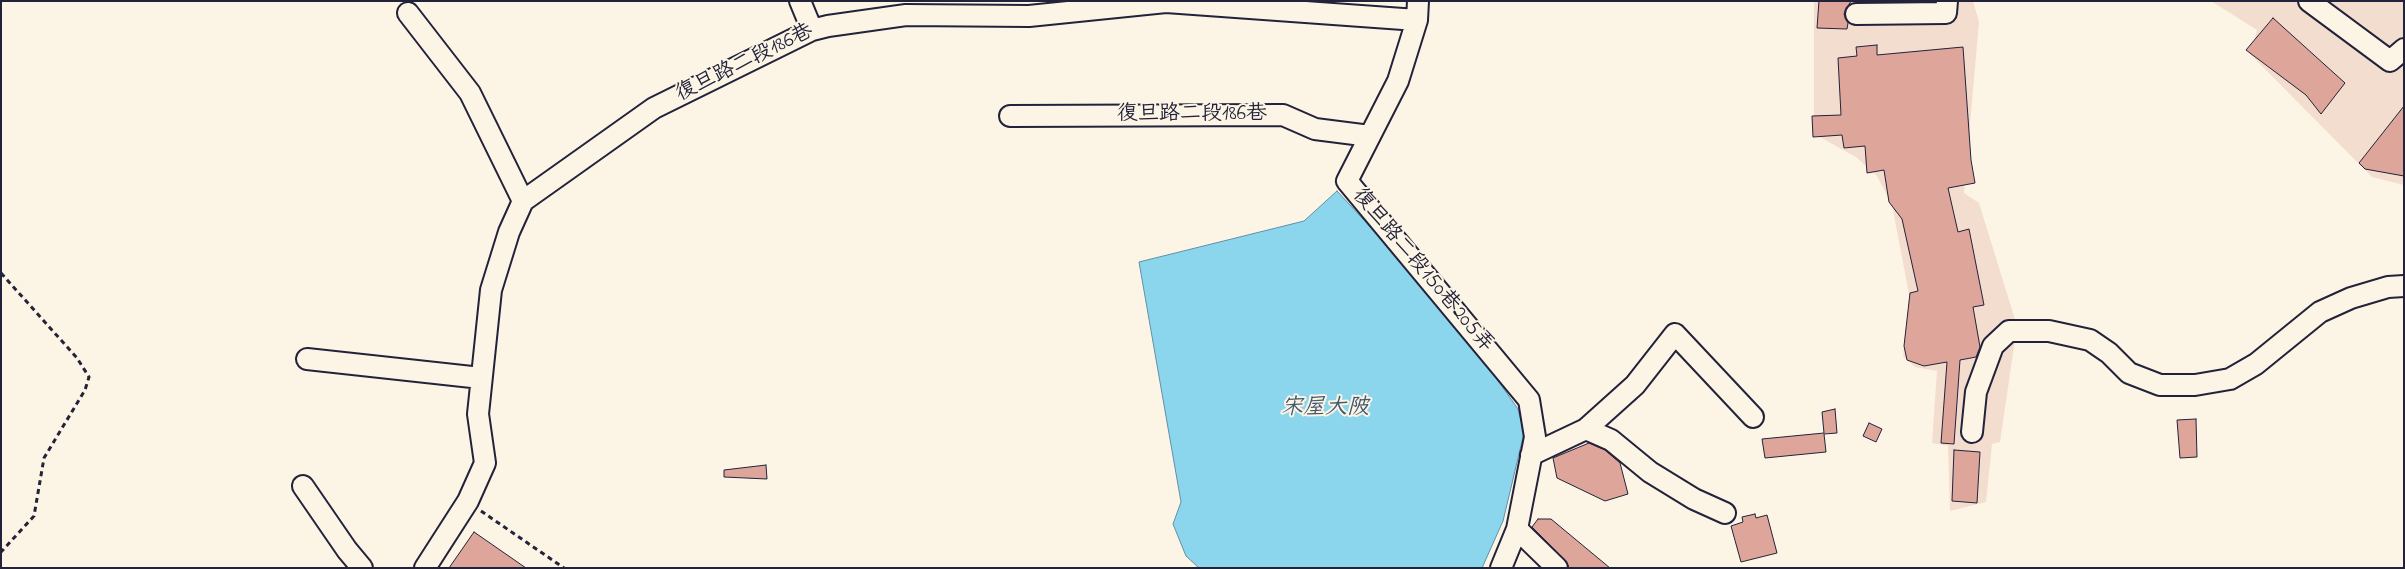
<!DOCTYPE html>
<meta charset="utf-8">
<style>
body{margin:0}
#map{position:relative;width:2405px;height:569px;overflow:hidden;background:#fcf5e5;font-family:"Indie Flower",sans-serif}
canvas{display:block}
.frame{position:absolute;inset:0;border:2px solid #22223b;pointer-events:none}
</style>
<div id="map">
<canvas width="2405" height="569"></canvas>
<div class="frame"></div>
</div>
<script>
const c = document.querySelector('canvas').getContext('2d');
c.lineJoin = 'round';
function fill(path, color) {
  c.fillStyle = color;
  c.fill(path, 'evenodd');
}
function toPath(rows) {
  const path = new Path2D();
  for (const r of rows) {
    path.moveTo(r[0], r[1]);
    for (let i = 2; i < r.length; i += 2) path.lineTo(r[i], r[i + 1]);
  }
  return path;
}
function stroke(path, color, width, dash) {
  c.strokeStyle = color;
  c.lineWidth = width;
  c.lineCap = dash ? 'butt' : 'round';
  c.setLineDash(dash || []);
  c.stroke(path);
}
function drawText(font, color, halo, rows, align = 'center') {
  c.font = font + ' "Indie Flower","LXGW WenKai TC",sans-serif';
  c.lineWidth = 4;
  c.setLineDash([]);
  c.textBaseline = 'middle';
  c.strokeStyle = halo;
  c.fillStyle = color;
  for (const [text, x, y, turn = 0] of rows) {
    c.save();
    c.translate(x, y);
    c.rotate((+turn || 0) * Math.PI / 180);
    c.textAlign = isNaN(turn) ? turn : align;
    if (halo) c.strokeText(text, 0, 0);
    c.fillText(text, 0, 0);
    c.restore();
  }
}
const built = toPath([
 [1814,1,1973,1,1979,22,1964,193,1979,203,2017,326,2000,442,1992,444,1986,502,1950,511,1948,446,1932,443,1937,371,1915,367,1903,356,1910,299,1892,205,1877,176,1856,157,1814,134],
 [2211,1,2404,1,2404,185,2372,177,2250,54,2257,30]
]);
const water = toPath([
 [1337,191,1451,314,1518,409,1524,433,1503,521,1482,568,1199,568,1186,556,1173,524,1181,502,1139,262,1304,221,1337,191]
]);
const building = toPath([
 [1819,1,1851,1,1844,14,1848,23,1847,29,1817,28,1819,1],
 [2273,18,2345,83,2321,114,2306,95,2246,50,2273,18],
 [1877,45,1877,55,1963,47,1971,160,1975,183,1948,188,1958,232,1969,229,1984,305,1973,307,1980,347,1976,357,1960,360,1954,444,1941,443,1947,362,1924,366,1907,360,1904,346,1910,293,1918,291,1902,219,1889,202,1884,170,1867,173,1865,146,1844,148,1842,135,1813,137,1812,116,1841,115,1838,58,1857,56,1856,47,1877,45],
 [2404,106,2404,176,2365,169,2359,163,2404,106],
 [1835,409,1837,433,1824,434,1826,452,1765,458,1762,439,1824,433,1822,412,1835,409],
 [2196,419,2197,457,2180,458,2177,420,2196,419],
 [1869,423,1882,429,1876,442,1863,436,1869,423],
 [1589,443,1605,450,1620,463,1628,494,1605,501,1557,478,1553,458,1589,443],
 [1954,450,1980,452,1977,503,1952,501,1954,450],
 [766,465,767,479,724,477,724,470,766,465],
 [1755,514,1756,518,1767,515,1777,553,1741,562,1731,526,1743,522,1742,517,1755,514],
 [1538,519,1551,519,1610,568,1569,568,1565,560,1532,527,1538,519],
 [474,532,526,568,449,568,474,532]
]);
const path = toPath([
 [1,273,77,358,89,377,85,390,44,458,34,516,1,552],
 [481,511,564,568]
]);
const minor = toPath([
 [800,1,812,30],
 [1418,1,1417,20,1398,81,1347,181,1529,400,1535,437,1517,529,1501,568],
 [2309,1,2390,61,2404,49],
 [408,13,470,93,523,201],
 [1856,14,1946,13,1947,1],
 [1010,116,1283,115,1315,129,1370,136],
 [307,359,481,378],
 [1586,429,1611,440,1650,472,1694,499,1725,513],
 [1972,432,1976,392,1993,346,2009,331,2049,331,2090,340,2109,353,2129,373,2160,385,2195,385,2230,379,2256,364,2320,312,2351,298,2388,287,2404,286],
 [1531,455,1586,429,1635,385,1675,334,1753,417],
 [303,486,347,550,362,568],
 [1517,529,1557,568],
 [425,568,468,501,485,463,478,414,491,290,509,232,523,201,654,108,812,30,828,26,906,15,1029,16,1166,2,1417,20]
]);
const streetNames = [
 ["復旦路二段186巷",745,64,-26],
 ["復旦路二段186巷",1192,116],
 ["復旦路二段150巷205弄",1422,271,50]
];
const waterNames = [
 ["宋屋大陂",1325,409]
];
fill(built, '#f3ddce');
fill(water, '#8cd6ed');
stroke(water, '#628ea6', 1);
fill(building, '#dea59a');
stroke(building, '#22223b', 1);
stroke(minor, '#22223b', 24);
stroke(path, '#22223b', 3, [5, 4]);
stroke(minor, '#fcf5e5', 20);
drawText('21px', '#22223b', '#fcf5e5', streetNames);
drawText('italic 22px', '#425870', '#fcf5e5', waterNames);
</script>
